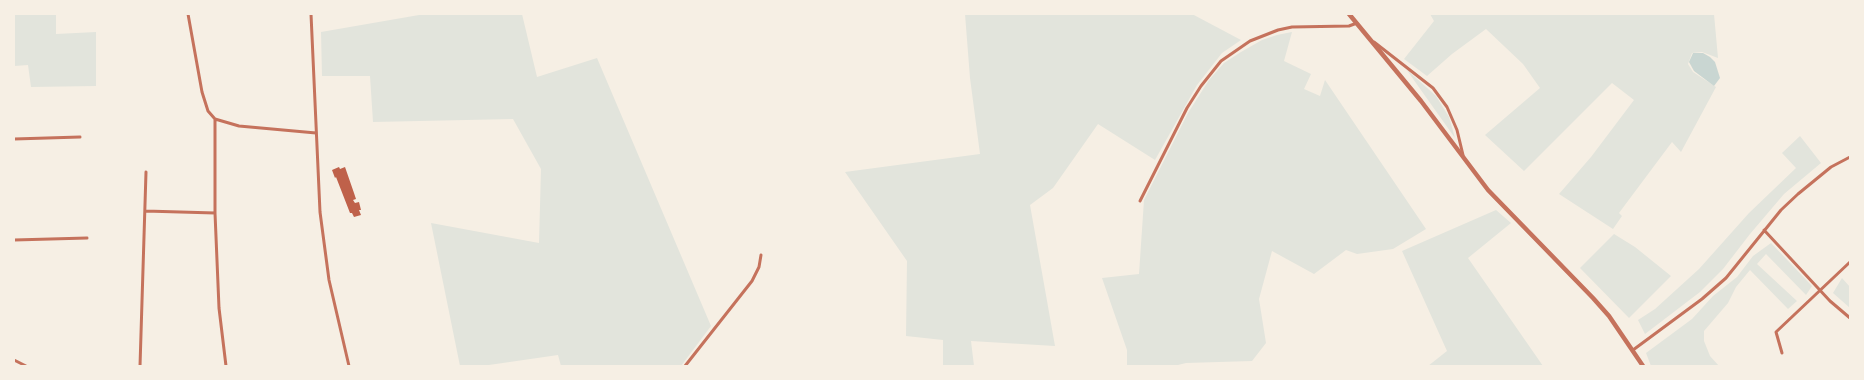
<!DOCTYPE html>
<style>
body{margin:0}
#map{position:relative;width:1864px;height:380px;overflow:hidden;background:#f6efe4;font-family:"Varela Round",sans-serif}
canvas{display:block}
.frame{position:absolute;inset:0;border:15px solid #f6efe4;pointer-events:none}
</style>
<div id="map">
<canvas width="1864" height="380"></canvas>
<div class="frame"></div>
</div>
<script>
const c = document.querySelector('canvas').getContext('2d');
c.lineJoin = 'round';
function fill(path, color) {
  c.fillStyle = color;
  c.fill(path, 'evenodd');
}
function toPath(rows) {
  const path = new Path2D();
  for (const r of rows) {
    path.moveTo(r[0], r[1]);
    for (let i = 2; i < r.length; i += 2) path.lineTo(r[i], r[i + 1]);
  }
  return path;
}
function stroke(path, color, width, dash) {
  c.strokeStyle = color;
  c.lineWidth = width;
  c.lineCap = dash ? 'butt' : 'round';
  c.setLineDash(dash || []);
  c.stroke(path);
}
const green = toPath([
 [14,14,56,14,56,34,96,32,96,86,31,87,28,65,14,66],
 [419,14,522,14,537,77,597,58,711,326,681,366,561,366,558,355,482,366,460,366,431,223,539,243,541,169,513,119,373,122,370,76,322,76,321,32,419,15],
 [965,14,1192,14,1241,40,1222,53,1197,85,1155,160,1098,124,1053,188,1030,205,1055,346,971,341,974,366,943,366,943,340,906,336,907,261,845,172,980,154,970,78],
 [1430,14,1714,14,1718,58,1702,52,1692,53,1688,64,1693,72,1716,87,1681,152,1672,142,1619,213,1622,216,1613,229,1559,194,1591,157,1634,100,1612,83,1524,171,1485,135,1540,88,1523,64,1486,29,1452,54,1427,76,1404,59,1434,21],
 [1292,32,1284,61,1311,74,1304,89,1320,96,1325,80,1426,229,1393,249,1357,254,1346,250,1314,274,1272,251,1259,299,1266,343,1252,361,1186,363,1174,366,1127,366,1127,350,1102,278,1139,274,1144,200,1188,113,1209,80,1224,63,1241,52,1262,40,1277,35],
 [1406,69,1436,96,1449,117,1455,138],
 [1800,136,1821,163,1784,194,1750,234,1723,269,1700,292,1645,334,1638,320,1655,309,1699,269,1749,213,1796,168,1782,153],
 [1496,210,1511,223,1468,258,1543,366,1428,366,1447,351,1402,251],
 [1614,234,1635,247,1671,276,1629,318,1580,268],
 [1771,243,1812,286,1806,295,1766,254,1757,264,1797,301,1788,309,1750,270,1736,287,1728,303,1704,331,1704,341,1710,356,1719,366,1651,366,1646,353,1692,319,1713,296,1737,277,1753,256],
 [1842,278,1850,287,1850,308,1833,293]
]);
const water = toPath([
 [1693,53,1703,53,1710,57,1715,62,1720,78,1714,86,1694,71,1689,62]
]);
const building = toPath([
 [339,167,340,169,345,167,354,193,356,199,353,200,355,203,359,202,361,210,359,210,361,215,354,217,352,213,350,213,336,177,335,178,332,170]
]);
const minor = toPath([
 [188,14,202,92,208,111,215,119,239,126,316,133],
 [311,14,320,212,329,280,349,366],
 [1374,42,1433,88,1447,107,1457,130,1463,155],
 [215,119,215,213,219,308,226,366],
 [14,139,80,137],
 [1140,201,1187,108,1201,86,1221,61,1250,41,1278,30,1292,27,1349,26,1357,23],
 [145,211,215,213],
 [1764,230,1830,301,1850,318],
 [14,240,87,238],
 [1633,350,1702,299,1726,278,1781,210,1798,194,1831,167,1850,157],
 [1782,353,1776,332,1850,262],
 [14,360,26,366],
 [140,366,146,172],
 [685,366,752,281,759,267,761,255]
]);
const tertiary = toPath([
 [1349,14,1421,101,1488,190,1593,298,1609,316,1643,366]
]);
fill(green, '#e2e4dc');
fill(water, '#c9d6d2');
fill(building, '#bf614a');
stroke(minor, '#c5725c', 3);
stroke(tertiary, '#c5725c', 4.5);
</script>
